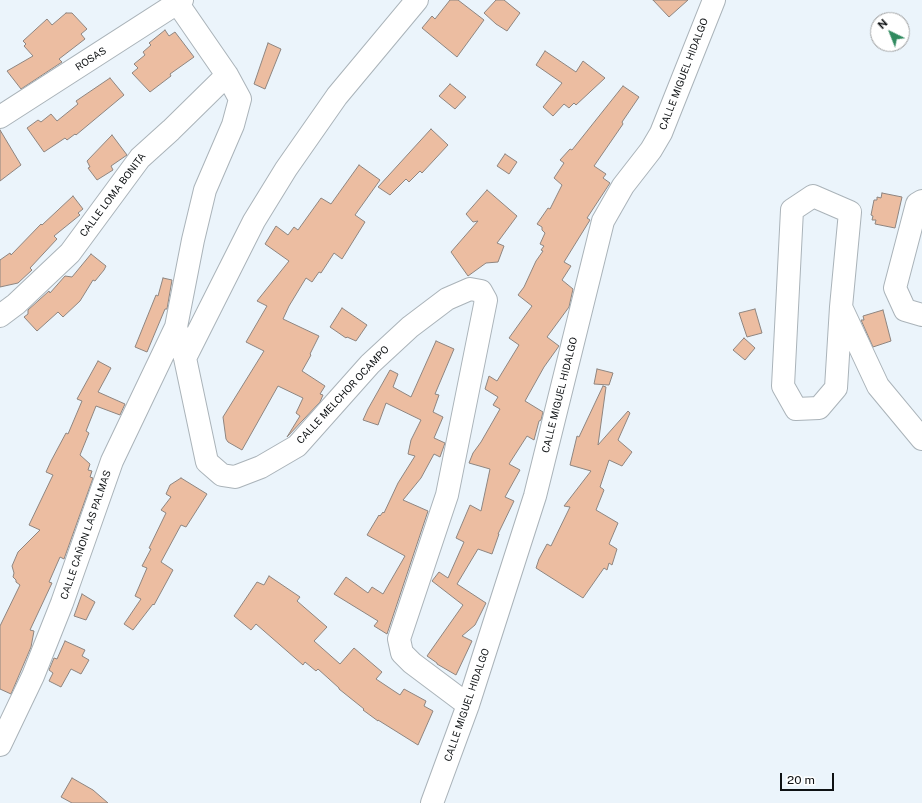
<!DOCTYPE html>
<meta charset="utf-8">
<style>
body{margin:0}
#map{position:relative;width:922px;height:803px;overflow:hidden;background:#ebf4fb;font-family:"Public Sans",sans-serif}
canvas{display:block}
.north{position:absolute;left:870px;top:12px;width:40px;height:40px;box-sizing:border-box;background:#fff;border:1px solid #9fa0a1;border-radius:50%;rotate:317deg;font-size:11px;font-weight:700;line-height:16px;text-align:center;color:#0e1113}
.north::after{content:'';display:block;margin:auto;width:14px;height:18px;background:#308a5f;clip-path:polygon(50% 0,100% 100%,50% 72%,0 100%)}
.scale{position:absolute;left:780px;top:773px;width:54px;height:18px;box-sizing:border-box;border:2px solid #0e1113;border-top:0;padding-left:5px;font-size:12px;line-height:14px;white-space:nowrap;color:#0e1113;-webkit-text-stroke:3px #fff;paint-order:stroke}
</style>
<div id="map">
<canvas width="922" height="803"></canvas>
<div class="north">N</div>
<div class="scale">20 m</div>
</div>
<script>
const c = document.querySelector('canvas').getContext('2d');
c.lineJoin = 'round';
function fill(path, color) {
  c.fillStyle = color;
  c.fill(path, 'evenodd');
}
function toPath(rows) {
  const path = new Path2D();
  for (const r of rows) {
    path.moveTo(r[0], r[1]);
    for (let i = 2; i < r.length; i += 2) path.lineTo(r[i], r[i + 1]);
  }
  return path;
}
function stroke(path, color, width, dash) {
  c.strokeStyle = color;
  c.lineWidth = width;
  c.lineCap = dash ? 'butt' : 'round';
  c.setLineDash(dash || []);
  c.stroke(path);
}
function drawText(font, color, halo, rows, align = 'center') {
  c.font = font + ' "Public Sans",sans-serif';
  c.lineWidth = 3.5;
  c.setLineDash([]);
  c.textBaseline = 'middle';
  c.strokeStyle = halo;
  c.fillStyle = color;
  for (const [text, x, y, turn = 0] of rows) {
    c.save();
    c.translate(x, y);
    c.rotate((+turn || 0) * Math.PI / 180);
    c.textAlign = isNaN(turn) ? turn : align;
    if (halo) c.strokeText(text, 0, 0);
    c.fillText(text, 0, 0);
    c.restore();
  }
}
const building = toPath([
 [450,0,458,0,484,20,457,57,422,28,432,16,435,19,450,0],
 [496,0,504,0,520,13,507,31,496,24,484,13,496,0],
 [653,0,688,0,669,17,653,0],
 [66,13,72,13,87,29,81,34,85,39,59,59,62,62,21,89,7,71,33,56,24,46,26,44,23,41,47,19,52,25,66,13],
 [165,30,169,36,175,32,194,57,170,74,171,76,150,92,132,73,138,68,134,64,145,55,143,52,151,45,149,43,165,30],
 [268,43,281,49,265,89,254,84,268,43],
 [545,51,576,72,583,61,605,78,576,105,574,103,569,108,564,104,553,116,543,107,562,83,536,65,545,51],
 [110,78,124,95,76,135,75,134,67,140,65,138,44,152,27,128,38,120,41,122,51,114,57,121,78,104,76,101,110,78],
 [450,84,466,97,455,109,439,96,450,84],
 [623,86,639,97,622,122,623,124,594,166,606,174,603,178,610,183,587,218,590,220,564,262,571,266,562,280,573,289,569,307,547,337,559,346,544,367,525,401,543,412,541,420,539,421,534,440,527,436,509,464,520,470,505,497,514,501,498,534,499,534,492,554,478,549,457,584,486,603,475,625,462,636,472,641,456,675,437,664,437,663,427,656,463,605,432,581,439,572,448,578,464,542,456,538,470,505,481,511,490,469,469,463,473,453,481,442,500,409,493,405,498,397,485,389,489,376,497,381,519,345,509,338,532,306,518,295,524,287,536,261,543,251,541,250,544,246,540,244,545,233,542,230,542,227,537,224,548,208,550,209,562,185,554,178,564,163,560,160,570,149,572,150,623,86],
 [431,129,448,145,422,173,420,171,409,182,406,179,390,195,378,187,431,129],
 [0,130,21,165,0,181,0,130],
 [112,135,127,155,111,166,113,170,97,180,88,168,90,167,87,161,112,135],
 [505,154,517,162,509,174,497,166,505,154],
 [359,165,380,180,355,215,365,222,342,259,334,253,321,273,319,272,312,282,306,278,289,306,283,319,319,336,310,354,311,355,302,371,325,386,320,394,323,395,320,402,287,437,300,416,296,413,303,398,278,386,242,450,228,442,226,439,223,417,264,351,246,342,267,306,257,301,289,261,265,244,276,226,288,235,294,227,298,230,321,198,331,204,359,165],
 [487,190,517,216,497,243,504,246,498,262,486,263,468,276,451,252,478,221,473,222,466,214,487,190],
 [882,193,902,197,895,228,875,224,876,220,872,220,873,216,871,215,874,200,877,200,877,197,881,198,882,193],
 [73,196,83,209,78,213,80,215,54,236,57,239,30,268,32,270,18,283,0,287,0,260,10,253,11,255,41,224,42,225,73,196],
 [91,254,106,266,104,270,95,281,93,280,80,301,63,317,58,312,37,331,24,317,28,314,28,310,49,291,50,293,65,276,72,277,91,254],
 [163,278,172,280,167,309,165,309,147,352,135,347,156,295,158,296,163,278],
 [342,308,367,325,356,341,347,337,346,338,330,327,342,308],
 [755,309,762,333,747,337,739,313,755,309],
 [883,310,891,341,873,347,861,320,864,320,863,316,883,310],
 [744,338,755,348,745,360,733,350,744,338],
 [436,341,454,349,435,394,439,395,433,412,443,417,434,438,445,443,440,457,434,454,421,478,403,500,428,511,387,634,374,626,378,621,334,594,346,577,368,593,372,587,383,594,405,556,367,535,379,515,380,516,383,512,384,513,398,483,415,456,408,454,411,440,421,420,386,403,378,425,363,420,368,409,390,370,398,374,393,387,411,397,436,341],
 [98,361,111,368,98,392,125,404,120,415,96,406,86,431,89,433,80,455,90,464,88,470,92,471,90,477,93,478,64,559,60,557,49,582,52,583,30,630,34,631,31,647,11,694,0,689,0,626,20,585,16,582,16,580,13,577,14,573,12,566,18,552,40,530,29,525,53,475,46,472,51,461,66,433,68,434,82,401,77,399,98,361],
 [597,369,613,373,609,385,594,384,597,369],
 [603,386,606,387,598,445,628,411,630,413,618,440,632,452,622,466,609,460,600,487,603,489,604,490,596,510,618,523,609,544,617,549,612,565,609,563,607,570,604,568,583,598,536,568,539,559,547,544,551,546,570,507,564,506,591,471,570,465,577,436,579,437,603,386],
 [181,478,207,494,186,527,181,525,161,562,173,570,154,605,153,604,133,630,124,624,141,599,135,596,147,568,142,566,151,549,149,548,166,513,161,510,171,497,166,494,170,485,181,478],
 [269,576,300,597,297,601,327,627,314,641,340,664,354,648,382,672,376,679,400,695,404,689,426,701,424,706,433,711,418,745,378,720,378,721,363,710,364,709,339,689,339,688,318,669,316,671,305,662,303,665,256,624,251,630,234,616,257,582,264,585,269,576],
 [82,594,95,602,86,620,74,616,82,594],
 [65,641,85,650,82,656,89,660,81,674,71,669,61,687,49,681,53,673,49,670,54,658,57,659,65,641],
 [72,778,93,790,108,803,72,803,61,797,72,778]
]);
const minor = toPath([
 [178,4,227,75,240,99,233,125,205,190,193,240,176,327,185,358,207,462,222,475,235,477,261,467,297,446,370,364,410,327,447,299,470,289,481,291,486,300,447,495,399,639,402,653,412,663,468,705],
 [0,117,182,0],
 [922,201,917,204,895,288,905,310,922,315],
 [841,307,836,388,819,408,796,409,783,386,792,210,813,196,850,212,841,307,878,386,922,439],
 [0,316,16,304,70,253,140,158,171,130,227,75],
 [185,358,254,221,286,169,337,96,417,0],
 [0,745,33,676,62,603,112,461,176,327],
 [432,803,468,705,535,496,603,221,623,186,651,150,661,133,714,0]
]);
const streetNames = [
 ["ROSAS",91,59,-33],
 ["CALLE MIGUEL HIDALGO",684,74,-69],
 ["CALLE LOMA BONITA",113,195,-53],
 ["CALLE MELCHOR OCAMPO",343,395,-47],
 ["CALLE MIGUEL HIDALGO",560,395,-76],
 ["CALLE CAÑON LAS PALMAS",86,535,-71],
 ["CALLE MIGUEL HIDALGO",467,705,-71]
];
fill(building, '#ecbda1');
stroke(building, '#8e8580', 1);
stroke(minor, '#aab3b9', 24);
stroke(minor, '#fff', 22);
drawText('10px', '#0e1113', '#fff', streetNames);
</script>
